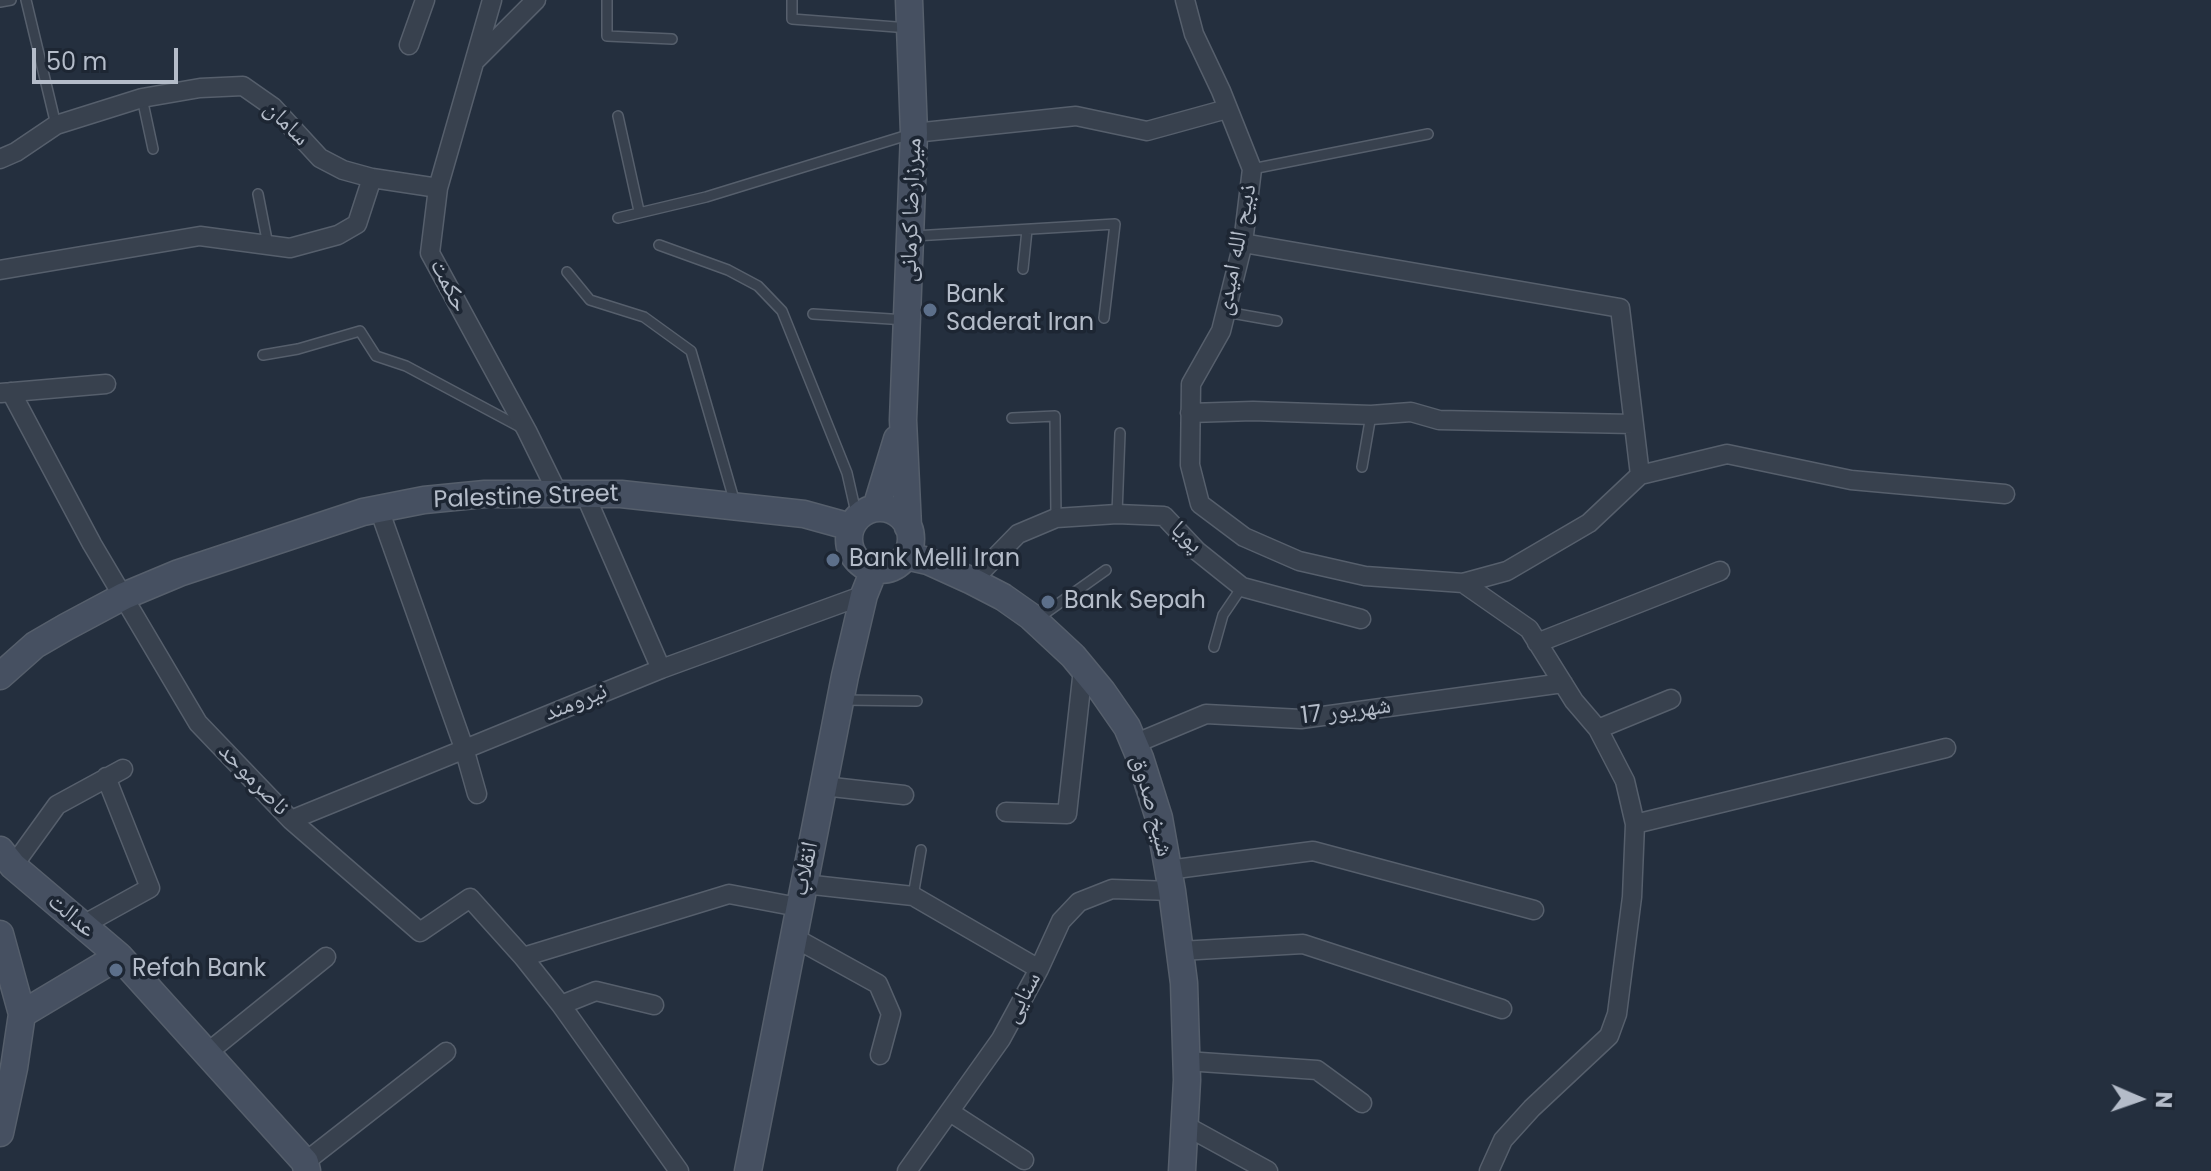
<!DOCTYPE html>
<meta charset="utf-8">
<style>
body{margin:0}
#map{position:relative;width:2211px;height:1171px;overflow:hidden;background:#242f3e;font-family:Poppins,sans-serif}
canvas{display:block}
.north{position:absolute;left:2099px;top:1059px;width:80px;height:80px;-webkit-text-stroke:6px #1d2633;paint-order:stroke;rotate:92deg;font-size:22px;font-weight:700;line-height:32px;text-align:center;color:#b4bcc9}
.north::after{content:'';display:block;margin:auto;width:28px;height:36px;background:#b4bcc9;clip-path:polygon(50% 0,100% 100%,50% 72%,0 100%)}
.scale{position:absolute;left:32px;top:48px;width:146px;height:36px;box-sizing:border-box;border:4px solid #b4bcc9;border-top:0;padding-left:10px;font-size:24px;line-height:28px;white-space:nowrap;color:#b4bcc9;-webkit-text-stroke:6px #1d2633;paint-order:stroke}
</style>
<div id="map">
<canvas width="2211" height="1171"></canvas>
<div class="north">N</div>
<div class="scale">50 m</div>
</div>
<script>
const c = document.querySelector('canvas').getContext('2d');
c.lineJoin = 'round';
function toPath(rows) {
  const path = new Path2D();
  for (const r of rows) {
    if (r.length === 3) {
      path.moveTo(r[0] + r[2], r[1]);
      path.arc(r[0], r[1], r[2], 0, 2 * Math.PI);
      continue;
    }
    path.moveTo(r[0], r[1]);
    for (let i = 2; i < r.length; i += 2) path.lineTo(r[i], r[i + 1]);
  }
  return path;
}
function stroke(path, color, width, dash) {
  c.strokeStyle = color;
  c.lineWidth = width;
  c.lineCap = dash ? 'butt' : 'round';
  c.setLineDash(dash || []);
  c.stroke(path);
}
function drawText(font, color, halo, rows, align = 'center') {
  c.font = font + ' Poppins,"Noto Naskh Arabic",sans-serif';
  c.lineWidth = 7;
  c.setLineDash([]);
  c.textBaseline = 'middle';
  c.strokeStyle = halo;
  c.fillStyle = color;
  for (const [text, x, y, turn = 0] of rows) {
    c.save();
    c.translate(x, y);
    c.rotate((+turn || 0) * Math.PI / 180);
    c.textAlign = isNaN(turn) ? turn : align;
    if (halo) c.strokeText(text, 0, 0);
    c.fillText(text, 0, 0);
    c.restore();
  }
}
const lane = toPath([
 [26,0,56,125],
 [607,0,607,36,672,39],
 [792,0,792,19,909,28],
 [0,2,11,0],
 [142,98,153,149],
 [618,116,639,211],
 [1252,169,1428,134],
 [258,194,268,245],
 [618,218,706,197,911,134],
 [914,236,1115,224,1104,318],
 [659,245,728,270,758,286,782,311,847,473,857,517],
 [1023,269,1027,230],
 [567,272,590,300,644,317,691,351,735,503],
 [1226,312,1277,321],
 [813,314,906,320],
 [263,355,298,349,360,331,376,356,406,366,522,428],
 [1012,418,1055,416,1056,518],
 [1362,467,1371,415],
 [1117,514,1120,433],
 [1037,619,1106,570],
 [1214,647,1223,615,1242,587],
 [843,700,917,701],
 [913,896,921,850]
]);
const street = toPath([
 [492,0,438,188,430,253,527,431,557,492],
 [1185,0,1194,34,1221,91,1252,169,1243,243,1221,331,1191,384,1190,465,1200,504,1244,537,1299,561,1365,576,1463,583,1529,629,1574,701,1598,729,1625,781,1635,824,1632,897,1617,1014,1609,1036,1532,1108,1503,1140,1489,1171],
 [409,45,425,0],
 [476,60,536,0],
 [914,133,1076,116,1147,131,1227,109],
 [0,159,16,152,56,125,142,98,200,88,243,86,273,107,320,158,343,170,372,178,438,188],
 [1243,243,1620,308,1640,475,1589,523,1507,571,1463,583],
 [0,270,200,236,290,248,338,235,357,224,372,178],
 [11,392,92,544,198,723,291,820,420,932,470,898,523,957,561,1005,679,1171],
 [1,393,106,384],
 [1190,413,1253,411,1371,415,1411,412,1439,420,1633,424],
 [1640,475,1727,454,1851,480,2005,494],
 [584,492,661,669],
 [379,509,464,748,477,794],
 [972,581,1018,534,1056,518,1117,514,1164,516,1197,551,1242,587,1361,619],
 [1537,643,1720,571],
 [1598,729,1671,699],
 [1134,744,1206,714,1301,719,1563,683],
 [823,786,904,795],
 [1006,812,1067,814,1083,669],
 [291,820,661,669,864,595],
 [1635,824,1946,748],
 [13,866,57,805,123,769],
 [1168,870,1313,851,1534,910],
 [804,884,913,896,1039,969],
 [83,925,150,888,106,777],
 [793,937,878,984,891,1014,880,1055],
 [1180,951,1303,944,1502,1009],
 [523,957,729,894,798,907],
 [561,1005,596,991,654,1005],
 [207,1053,326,957],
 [1186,1061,1317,1070,1362,1103],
 [950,1112,1024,1160],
 [1186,1126,1268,1171],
 [305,1162,446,1052],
 [907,1171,1001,1039,1039,969,1061,921,1079,902,1112,889,1172,891]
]);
const secondary = toPath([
 [880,539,31],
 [876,508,897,439],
 [908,527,903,420,914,133,909,0],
 [906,556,928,561,972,581,1003,597,1030,616,1073,656,1102,691,1127,727,1140,758,1159,818,1172,891,1184,983,1187,1080,1182,1171],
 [0,676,35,645,66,627,124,596,179,573,363,512,424,500,485,494,621,494,804,514,851,527],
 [0,850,13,866,119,956,305,1162,307,1171],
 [0,934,22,1014,14,1068,0,1133],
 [22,1014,119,956],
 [748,1171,845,676,864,595,874,570]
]);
const markers = [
 [930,310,8,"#5c6f8a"],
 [833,560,8,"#5c6f8a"],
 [1048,602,8,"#5c6f8a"],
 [116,970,8,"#5c6f8a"]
];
const streetNames = [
 ["سامان",286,124,45],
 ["میرزارضا کرمانی",912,210,-88],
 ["ذبیح الله امیدی",1237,250,-79],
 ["حکمت",448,286,63],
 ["Palestine Street",526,498,-2],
 ["پویا",1186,538,45],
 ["نیرومند",576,703,-22],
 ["17 شهریور",1346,712,-7],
 ["ناصرموحد",253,780,46],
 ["شیخ صدوق",1151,806,75],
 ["انقلاب",806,869,-78],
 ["عدالت",71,916,40],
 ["سنایی",1023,998,-62]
];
const poiNames = [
 ["Bank",946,296],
 ["Saderat Iran",946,324],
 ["Bank Melli Iran",849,560],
 ["Bank Sepah",1064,602],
 ["Refah Bank",132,970]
];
stroke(lane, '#565f6c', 12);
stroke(street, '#565f6c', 21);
stroke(secondary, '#565f6c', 29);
stroke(lane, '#38414e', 9);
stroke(street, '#38414e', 18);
stroke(secondary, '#465061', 26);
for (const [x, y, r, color] of markers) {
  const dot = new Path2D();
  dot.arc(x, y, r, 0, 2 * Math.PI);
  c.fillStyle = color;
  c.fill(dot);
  stroke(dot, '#1d2633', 3);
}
drawText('24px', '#b4bcc9', '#1d2633', streetNames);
drawText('24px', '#b4bcc9', '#1d2633', poiNames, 'left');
</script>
